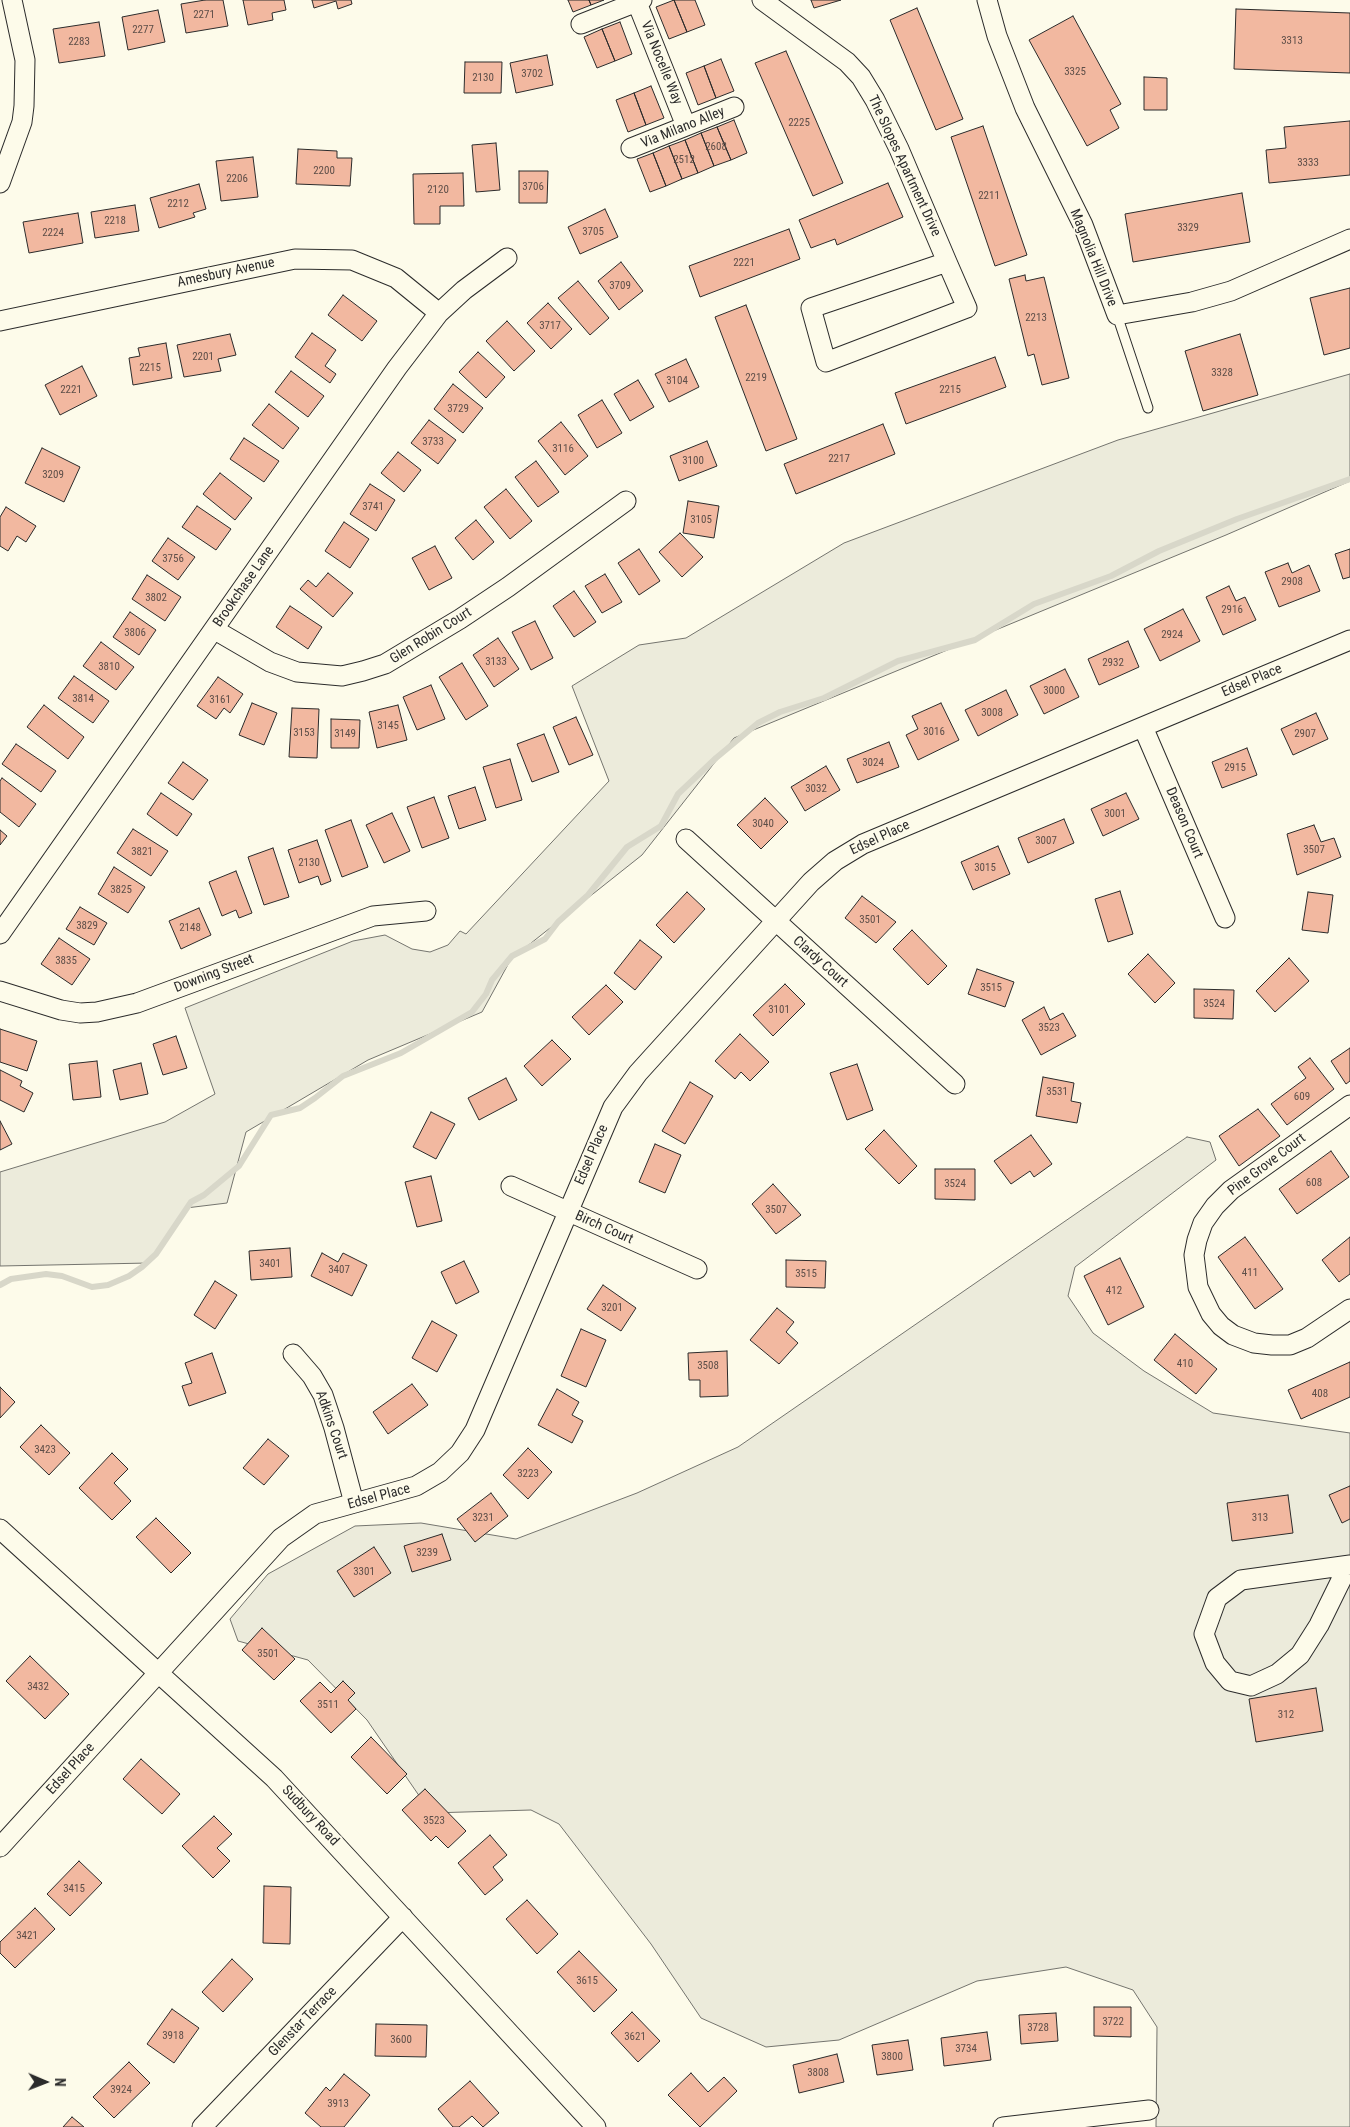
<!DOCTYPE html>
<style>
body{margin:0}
#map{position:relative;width:1350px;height:2127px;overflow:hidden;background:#fdfbea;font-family:"Roboto Condensed",sans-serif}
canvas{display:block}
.north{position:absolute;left:20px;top:2057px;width:50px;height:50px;-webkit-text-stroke:4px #fdfbea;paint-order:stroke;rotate:91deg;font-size:14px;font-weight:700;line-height:20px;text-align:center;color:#2b2b2b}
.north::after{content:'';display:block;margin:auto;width:18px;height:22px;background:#2b2b2b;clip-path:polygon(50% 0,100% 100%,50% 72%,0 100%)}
</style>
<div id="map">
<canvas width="1350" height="2127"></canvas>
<div class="north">N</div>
</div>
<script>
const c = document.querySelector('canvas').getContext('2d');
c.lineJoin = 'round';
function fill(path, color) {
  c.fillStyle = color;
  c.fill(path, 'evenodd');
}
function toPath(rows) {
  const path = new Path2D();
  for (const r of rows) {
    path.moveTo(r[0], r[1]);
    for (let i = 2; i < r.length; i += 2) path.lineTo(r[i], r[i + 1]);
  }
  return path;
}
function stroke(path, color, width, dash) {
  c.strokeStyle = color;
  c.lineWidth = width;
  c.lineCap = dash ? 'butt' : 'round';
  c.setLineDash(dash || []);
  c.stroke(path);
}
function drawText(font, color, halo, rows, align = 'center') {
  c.font = font + ' "Roboto Condensed",sans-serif';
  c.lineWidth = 4;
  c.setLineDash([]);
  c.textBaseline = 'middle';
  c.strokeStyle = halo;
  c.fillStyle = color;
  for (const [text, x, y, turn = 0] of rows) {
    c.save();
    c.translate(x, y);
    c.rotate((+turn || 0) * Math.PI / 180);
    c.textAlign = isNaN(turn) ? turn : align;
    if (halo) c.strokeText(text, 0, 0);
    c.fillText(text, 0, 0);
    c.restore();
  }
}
const green = toPath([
 [1350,374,1350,481,1226,535,734,738,642,855,511,959,482,1012,368,1060,246,1132,227,1203,186,1208,149,1263,0,1266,0,1172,165,1122,215,1094,185,1008,353,941,385,935,412,949,430,952,448,945,460,931,466,934,609,781,572,686,639,645,686,638,844,543,1118,440,1350,374],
 [1187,1137,1210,1142,1216,1160,1075,1267,1068,1296,1093,1333,1144,1371,1213,1413,1350,1433,1350,2127,1156,2127,1157,2027,1133,1990,1066,1967,977,1981,839,2040,766,2047,701,2018,651,1944,559,1824,531,1810,431,1813,367,1720,308,1660,238,1641,230,1619,268,1574,355,1526,421,1523,516,1539,637,1493,738,1447,1187,1137]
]);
const stream = toPath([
 [0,1285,11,1279,46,1274,62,1276,92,1287,108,1285,129,1276,142,1267,156,1254,191,1202,204,1195,239,1166,271,1115,300,1108,315,1098,343,1076,401,1053,472,1012,486,994,492,980,512,956,545,939,558,922,588,895,627,847,661,826,678,794,716,758,758,723,780,712,824,698,898,661,975,640,1034,604,1111,576,1159,551,1237,519,1350,479]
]);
const building = toPath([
 [205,0,223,0,228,26,186,33,181,4,205,0],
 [243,0,284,0,286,10,272,13,273,20,248,25,243,0],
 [312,0,351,0,352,4,338,9,336,1,314,8,312,0],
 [568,0,589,0,591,5,573,12,568,0],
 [589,0,604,0,591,5,589,0],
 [674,0,695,0,705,25,687,32,674,0],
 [674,0,687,32,669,39,656,7,674,0],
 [811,0,841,0,814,8,811,0],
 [917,8,963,119,936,130,890,20,917,8],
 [1236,9,1350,13,1350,73,1234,69,1236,9],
 [158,10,165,42,128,50,122,17,158,10],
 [1073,16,1121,104,1110,110,1119,128,1087,146,1029,40,1073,16],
 [99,22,105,56,59,63,53,29,99,22],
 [620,22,632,54,615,61,602,29,620,22],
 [602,29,615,61,597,68,584,37,602,29],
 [786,51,843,183,813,196,755,63,786,51],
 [547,55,553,85,516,93,510,63,547,55],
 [721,59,734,91,716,98,704,66,721,59],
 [465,62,502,62,501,93,464,93,465,62],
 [704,66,716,98,698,105,686,73,704,66],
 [1144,77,1167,78,1167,110,1144,110,1144,77],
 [651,86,664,118,646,125,634,93,651,86],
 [634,93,646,125,628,132,616,100,634,93],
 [734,120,747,153,731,160,717,127,734,120],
 [1350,121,1350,175,1269,183,1266,150,1286,148,1284,127,1350,121],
 [983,126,1027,255,995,266,951,137,983,126],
 [717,127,731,160,714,166,701,133,717,127],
 [701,133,714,166,698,173,685,140,701,133],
 [685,140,698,173,682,179,669,146,685,140],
 [496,143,500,190,476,192,472,145,496,143],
 [669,146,682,179,666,186,653,153,669,146],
 [298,149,337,151,337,158,352,158,350,186,296,184,298,149],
 [653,153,666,186,650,192,637,159,653,153],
 [253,157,258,197,221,201,216,161,253,157],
 [519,171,548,171,547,203,519,203,519,171],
 [463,173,464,206,440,206,440,224,414,224,413,174,463,173],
 [888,183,903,217,837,245,835,239,811,248,799,220,888,183],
 [199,184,206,209,193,213,195,217,159,228,150,198,199,184],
 [1242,193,1250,242,1133,262,1125,214,1242,193],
 [135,205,139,231,95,238,91,212,135,205],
 [605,209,618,237,580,254,568,227,605,209],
 [78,213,83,243,29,253,23,222,78,213],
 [789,229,800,259,700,297,689,266,789,229],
 [621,262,643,291,619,310,598,281,621,262],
 [1025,275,1026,281,1044,277,1069,378,1042,385,1034,354,1028,356,1009,279,1025,275],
 [578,281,609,318,590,335,558,298,578,281],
 [1350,288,1350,348,1324,355,1310,298,1350,288],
 [343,295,377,321,362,341,328,315,343,295],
 [548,303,572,329,551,349,527,323,548,303],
 [746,305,797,439,766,451,715,317,746,305],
 [507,321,535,351,514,371,486,341,507,321],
 [312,333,336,350,325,366,336,374,330,383,295,357,312,333],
 [230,334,236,355,218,359,221,371,184,377,177,345,230,334],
 [1240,334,1258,395,1203,411,1185,351,1240,334],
 [166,343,172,378,133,385,129,358,140,356,138,348,166,343],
 [478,352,505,377,486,398,459,372,478,352],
 [995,357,1006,387,906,424,895,393,995,357],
 [686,359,699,387,669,402,655,374,686,359],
 [82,366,97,396,60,415,45,385,82,366],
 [291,371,324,396,308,417,275,392,291,371],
 [638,380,654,407,630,421,614,394,638,380],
 [453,384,483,408,463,433,434,409,453,384],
 [602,400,622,433,597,448,578,415,602,400],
 [269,404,299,428,283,449,252,425,269,404],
 [429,420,456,440,438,464,411,443,429,420],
 [561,422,588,456,565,475,538,441,561,422],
 [883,424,895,454,796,494,784,464,883,424],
 [244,438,279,461,264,482,230,459,244,438],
 [707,441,717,466,679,481,670,456,707,441],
 [42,448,80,467,64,502,25,483,42,448],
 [398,452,421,470,404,492,381,473,398,452],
 [536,461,559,492,538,507,515,477,536,461],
 [220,473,252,498,235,520,203,494,220,473],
 [370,484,395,500,376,531,350,514,370,484],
 [506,489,532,521,510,539,484,507,506,489],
 [688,501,719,506,714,538,683,533,688,501],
 [197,506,231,529,216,550,182,527,197,506],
 [6,507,36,526,26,542,17,536,8,551,0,546,0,517,6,507],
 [476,520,494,542,473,560,455,538,476,520],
 [344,522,369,539,350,568,325,551,344,522],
 [680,533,703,557,682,577,659,552,680,533],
 [168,538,195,557,178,580,152,561,168,538],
 [435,546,452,578,429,590,412,558,435,546],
 [639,549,660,581,639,595,618,563,639,549],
 [1350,549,1350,577,1343,579,1335,554,1350,549],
 [1288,563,1292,573,1309,565,1320,591,1279,607,1265,572,1288,563],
 [328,573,353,593,333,617,300,589,308,580,316,587,328,573],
 [605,574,622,602,602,613,585,586,605,574],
 [147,575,181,597,165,621,132,599,147,575],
 [1229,586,1236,601,1245,597,1256,620,1223,635,1206,597,1229,586],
 [574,591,596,622,574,637,553,606,574,591],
 [290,606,322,627,308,649,276,627,290,606],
 [1183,609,1200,641,1160,661,1144,629,1183,609],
 [130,612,156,630,139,655,113,637,130,612],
 [535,621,553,658,531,670,512,632,535,621],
 [498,638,519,669,494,687,473,655,498,638],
 [1128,641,1139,667,1099,685,1088,659,1128,641],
 [101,642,134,667,116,690,83,666,101,642],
 [462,663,488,706,466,720,439,677,462,663],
 [1065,669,1079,697,1044,714,1030,686,1065,669],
 [74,676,109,701,93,723,58,698,74,676],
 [218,677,243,694,230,713,224,708,216,719,197,706,218,677],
 [431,685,445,719,417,730,403,697,431,685],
 [1006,690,1018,715,978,736,965,710,1006,690],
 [252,703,277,713,264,745,239,735,252,703],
 [941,703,959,740,918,760,906,735,918,729,912,716,941,703],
 [44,705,84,737,68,759,27,727,44,705],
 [398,705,407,740,377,748,369,712,398,705],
 [292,708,319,709,317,758,289,757,292,708],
 [1316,713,1328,739,1293,755,1281,729,1316,713],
 [576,717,593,755,569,765,553,727,576,717],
 [331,719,360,720,359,748,331,748,331,719],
 [544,734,559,772,532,782,517,744,544,734],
 [889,742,899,767,857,783,847,759,889,742],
 [16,744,56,771,41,792,2,764,16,744],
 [1247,748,1257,775,1222,788,1212,762,1247,748],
 [510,759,522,800,496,808,483,767,510,759],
 [183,762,208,780,193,800,168,783,183,762],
 [826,766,840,790,805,811,791,787,826,766],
 [2,778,36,804,19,827,0,812,0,781,2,778],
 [475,787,486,820,459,829,448,796,475,787],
 [161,793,192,814,177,836,147,814,161,793],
 [1126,793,1139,819,1103,836,1091,809,1126,793],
 [434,797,449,838,422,848,407,807,434,797],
 [765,798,788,822,761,849,737,825,765,798],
 [392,813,410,851,384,863,366,825,392,813],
 [1064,819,1074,843,1028,863,1018,838,1064,819],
 [351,820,368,867,342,877,325,830,351,820],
 [1314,825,1321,842,1334,838,1341,857,1297,875,1287,834,1314,825],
 [133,829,168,851,151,876,117,853,133,829],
 [0,830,7,836,0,845,0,830],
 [317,840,331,881,321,885,318,876,299,883,288,850,317,840],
 [998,846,1010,874,973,890,961,862,998,846],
 [273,848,289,897,264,905,248,857,273,848],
 [114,867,145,887,128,913,98,894,114,867],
 [236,871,252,913,239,918,236,910,222,916,209,882,236,871],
 [1120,891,1133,934,1108,942,1095,899,1120,891],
 [687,892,705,909,674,943,656,925,687,892],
 [1308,892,1333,895,1328,933,1302,930,1308,892],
 [862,896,896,922,876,943,845,918,862,896],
 [80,907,107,923,94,945,66,929,80,907],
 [199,908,211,935,181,949,169,921,199,908],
 [912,930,947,966,928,985,893,949,912,930],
 [59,938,90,959,72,985,41,964,59,938],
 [640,940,662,957,635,990,614,973,640,940],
 [1148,954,1175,983,1155,1003,1128,974,1148,954],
 [1289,958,1309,981,1275,1012,1256,991,1289,958],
 [977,969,1014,982,1005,1007,968,994,977,969],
 [785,984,805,1004,773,1036,753,1015,785,984],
 [606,985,623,1002,589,1035,572,1017,606,985],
 [1194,989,1234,990,1233,1019,1194,1018,1194,989],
 [1044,1007,1050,1020,1063,1013,1076,1036,1041,1055,1022,1020,1044,1007],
 [0,1029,37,1041,27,1071,0,1062,0,1029],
 [740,1034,769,1062,750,1081,741,1072,735,1079,715,1061,740,1034],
 [176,1036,187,1068,163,1075,153,1044,176,1036],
 [552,1040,571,1059,542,1086,524,1066,552,1040],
 [1350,1048,1350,1081,1346,1084,1331,1061,1350,1048],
 [1310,1058,1334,1089,1287,1125,1271,1104,1306,1078,1298,1067,1310,1058],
 [97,1061,101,1097,73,1100,69,1064,97,1061],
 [141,1063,148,1094,120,1100,113,1070,141,1063],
 [857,1064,873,1110,847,1120,830,1073,857,1064],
 [0,1070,22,1081,20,1086,33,1093,24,1112,0,1100,0,1070],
 [1043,1077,1074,1083,1071,1101,1081,1103,1077,1123,1036,1116,1043,1077],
 [506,1078,517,1100,479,1120,468,1098,506,1078],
 [690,1082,713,1096,685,1144,662,1131,690,1082],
 [1258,1109,1280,1136,1239,1166,1219,1136,1258,1109],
 [431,1112,455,1124,436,1159,413,1147,431,1112],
 [0,1121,12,1144,0,1150,0,1121],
 [884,1130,917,1166,899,1184,865,1149,884,1130],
 [1031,1135,1052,1164,1034,1177,1030,1171,1011,1184,994,1161,1031,1135],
 [655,1144,681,1155,665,1193,639,1182,655,1144],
 [1331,1151,1349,1177,1297,1214,1279,1189,1331,1151],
 [935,1169,975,1169,975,1200,935,1199,935,1169],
 [431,1176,442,1221,417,1227,405,1182,431,1176],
 [773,1184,801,1215,776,1234,752,1204,773,1184],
 [1245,1237,1283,1289,1255,1309,1218,1257,1245,1237],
 [1350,1237,1350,1274,1339,1282,1322,1260,1350,1237],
 [290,1248,292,1277,251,1280,249,1251,290,1248],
 [322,1253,338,1262,343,1253,367,1265,352,1296,311,1276,322,1253],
 [1120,1258,1144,1307,1108,1325,1084,1276,1120,1258],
 [786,1260,826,1261,825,1288,786,1287,786,1260],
 [464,1261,479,1292,456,1304,441,1272,464,1261],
 [215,1281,237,1295,215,1329,194,1315,215,1281],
 [603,1285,636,1308,621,1331,587,1309,603,1285],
 [777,1308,794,1322,786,1332,798,1343,779,1364,750,1340,777,1308],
 [432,1321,457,1335,437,1372,412,1358,432,1321],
 [581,1329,606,1340,586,1387,561,1376,581,1329],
 [1175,1334,1217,1369,1196,1394,1154,1360,1175,1334],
 [727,1351,728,1396,700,1397,700,1380,689,1380,688,1353,727,1351],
 [212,1353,226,1393,189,1406,182,1386,192,1383,185,1363,212,1353],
 [1350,1362,1350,1397,1301,1419,1288,1390,1350,1362],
 [412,1384,428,1405,388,1434,373,1412,412,1384],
 [0,1387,15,1402,0,1418,0,1387],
 [557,1389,579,1402,572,1415,583,1421,572,1443,538,1425,557,1389],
 [41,1425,70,1453,49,1475,20,1447,41,1425],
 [268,1439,289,1456,264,1485,243,1468,268,1439],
 [528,1448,552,1472,528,1499,503,1475,528,1448],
 [112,1453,128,1469,114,1483,131,1501,112,1520,79,1488,112,1453],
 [1350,1486,1350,1519,1342,1523,1329,1495,1350,1486],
 [491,1493,508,1516,475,1542,457,1519,491,1493],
 [1288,1495,1293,1533,1232,1541,1227,1503,1288,1495],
 [156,1518,191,1553,171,1573,136,1537,156,1518],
 [442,1534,451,1560,412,1572,404,1546,442,1534],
 [374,1547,391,1573,354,1597,337,1571,374,1547],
 [262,1628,295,1659,274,1680,242,1650,262,1628],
 [30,1656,69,1694,45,1719,6,1681,30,1656],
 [343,1681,355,1693,348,1700,356,1709,331,1733,300,1701,320,1682,331,1693,343,1681],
 [1316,1688,1323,1731,1256,1742,1249,1699,1316,1688],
 [371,1737,407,1774,387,1794,351,1757,371,1737],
 [141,1759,180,1794,162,1814,123,1779,141,1759],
 [425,1789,466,1831,448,1848,436,1836,431,1841,402,1810,425,1789],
 [214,1816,232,1834,217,1848,230,1861,213,1878,182,1846,214,1816],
 [490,1835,507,1855,493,1867,503,1880,485,1895,458,1863,490,1835],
 [79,1861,102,1883,70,1916,47,1894,79,1861],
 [264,1886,291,1887,290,1944,263,1943,264,1886],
 [527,1900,558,1934,537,1954,506,1919,527,1900],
 [35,1908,55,1929,15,1968,0,1953,0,1942,35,1908],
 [579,1951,617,1990,594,2012,557,1972,579,1951],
 [232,1959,253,1979,223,2012,202,1992,232,1959],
 [1094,2007,1131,2007,1131,2037,1094,2036,1094,2007],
 [172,2009,199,2028,174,2063,147,2044,172,2009],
 [632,2012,660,2041,638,2062,611,2033,632,2012],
 [1056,2013,1058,2041,1021,2044,1019,2015,1056,2013],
 [376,2024,427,2025,426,2057,375,2056,376,2024],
 [987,2032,991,2060,944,2066,941,2038,987,2032],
 [908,2040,913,2070,877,2075,872,2045,908,2040],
 [837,2054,844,2082,799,2093,793,2065,837,2054],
 [129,2062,150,2083,114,2118,93,2097,129,2062],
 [691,2073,708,2092,724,2077,737,2091,700,2127,668,2095,691,2073],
 [344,2074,370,2095,344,2127,321,2127,305,2113,326,2087,330,2091,344,2074],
 [470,2081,499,2113,483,2127,472,2116,459,2127,453,2127,438,2109,470,2081],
 [72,2117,84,2127,63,2127,72,2117]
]);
const lane = toPath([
 [1117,315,1148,408]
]);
const street = toPath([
 [636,0,686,126],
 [762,0,847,62,861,77,875,100,899,149,947,262,967,308,826,362,811,308,947,262],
 [987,0,997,36,1025,108,1083,225,1117,315,1192,302,1231,291,1350,239],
 [581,24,642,0],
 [631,148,734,107],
 [0,183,22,122,24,106,25,60,12,0],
 [0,321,295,259,352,260,396,278,439,313],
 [215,630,270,662,297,672,342,676,363,671,385,664,460,619,508,587,626,501],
 [1143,727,1225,918],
 [686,839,955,1084],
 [0,934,397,368,439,313,464,290,507,258],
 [0,991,61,1010,80,1013,97,1012,137,1003,373,916,426,911],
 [1350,1105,1231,1190,1215,1206,1203,1223,1197,1240,1194,1255,1198,1287,1211,1314,1221,1326,1233,1335,1254,1343,1272,1345,1290,1345,1307,1338,1350,1309],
 [511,1186,697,1269],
 [293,1354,312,1376,323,1395,334,1428,354,1503],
 [0,1529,274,1778,596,2127],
 [1348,1566,1319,1625,1300,1655,1277,1674,1251,1686,1230,1681,1215,1663,1204,1634,1217,1598,1241,1580,1350,1565],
 [0,1847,281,1538,315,1514,416,1486,440,1472,460,1453,475,1430,613,1107,638,1073,811,882,835,861,863,844,1350,640],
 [202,2127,403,1917],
 [1003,2127,1149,2110]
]);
const numberNames = [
 ["2271",204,15],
 ["2277",143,30],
 ["3313",1292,41],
 ["2283",79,42],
 ["3325",1075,72],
 ["3702",532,74],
 ["2130",483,78],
 ["2225",799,123],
 ["2608",716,147],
 ["2512",684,160],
 ["3333",1308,163],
 ["2200",324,171],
 ["2206",237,179],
 ["3706",533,187],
 ["2120",438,190],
 ["2211",989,196],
 ["2212",178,204],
 ["2218",115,221],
 ["3329",1188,228],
 ["3705",593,232],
 ["2224",53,233],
 ["2221",744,263],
 ["3709",620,286],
 ["2213",1036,318],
 ["3717",550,326],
 ["2201",203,357],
 ["2215",150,368],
 ["3328",1222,373],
 ["2219",756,378],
 ["3104",677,381],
 ["2221",71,390],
 ["2215",950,390],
 ["3729",458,409],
 ["3733",433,442],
 ["3116",563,449],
 ["2217",839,459],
 ["3100",693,461],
 ["3209",53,475],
 ["3741",373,507],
 ["3105",701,520],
 ["3756",173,559],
 ["2908",1292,582],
 ["3802",156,598],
 ["2916",1232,610],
 ["3806",135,633],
 ["2924",1172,635],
 ["3133",496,662],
 ["2932",1113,663],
 ["3810",109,667],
 ["3000",1054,691],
 ["3814",83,699],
 ["3161",220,700],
 ["3008",992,713],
 ["3145",388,726],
 ["3016",934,732],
 ["3153",304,733],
 ["3149",345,734],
 ["2907",1305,734],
 ["3024",873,763],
 ["2915",1235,768],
 ["3032",816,789],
 ["3001",1115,814],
 ["3040",763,824],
 ["3007",1046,841],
 ["3507",1314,850],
 ["3821",142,852],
 ["2130",309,863],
 ["3015",985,868],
 ["3825",121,890],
 ["3501",870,920],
 ["3829",87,926],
 ["2148",190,928],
 ["3835",66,961],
 ["3515",991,988],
 ["3524",1214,1004],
 ["3101",779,1010],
 ["3523",1049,1028],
 ["3531",1057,1092],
 ["609",1302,1097],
 ["608",1314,1183],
 ["3524",955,1184],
 ["3507",776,1210],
 ["3401",270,1264],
 ["3407",339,1270],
 ["411",1250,1273],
 ["3515",806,1274],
 ["412",1114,1291],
 ["3201",612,1308],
 ["410",1185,1364],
 ["3508",708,1366],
 ["408",1320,1394],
 ["3423",45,1450],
 ["3223",528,1474],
 ["3231",483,1518],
 ["313",1260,1518],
 ["3239",427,1553],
 ["3301",364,1572],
 ["3501",268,1654],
 ["3432",38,1687],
 ["3511",328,1705],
 ["312",1286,1715],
 ["3523",434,1821],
 ["3415",74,1889],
 ["3421",27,1936],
 ["3615",587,1981],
 ["3722",1113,2022],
 ["3728",1038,2028],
 ["3918",173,2036],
 ["3621",635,2037],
 ["3600",401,2040],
 ["3734",966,2049],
 ["3800",892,2057],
 ["3808",818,2073],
 ["3924",121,2090],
 ["3913",338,2104]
];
const streetNames = [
 ["Via Nocelle Way",661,63,68],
 ["Via Milano Alley",683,128,-22],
 ["The Slopes Apartment Drive",904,166,65],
 ["Magnolia Hill Drive",1093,258,68],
 ["Amesbury Avenue",226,273,-12],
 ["Brookchase Lane",244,587,-55],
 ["Glen Robin Court",431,636,-32],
 ["Edsel Place",1252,681,-23],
 ["Deason Court",1184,823,67],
 ["Edsel Place",880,838,-25],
 ["Clardy Court",820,962,42],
 ["Downing Street",214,974,-21],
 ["Edsel Place",592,1155,-67],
 ["Pine Grove Court",1267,1165,-37],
 ["Birch Court",604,1228,24],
 ["Adkins Court",331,1425,71],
 ["Edsel Place",379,1497,-15],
 ["Edsel Place",71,1769,-48],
 ["Sudbury Road",310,1816,47],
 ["Glenstar Terrace",303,2022,-46]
];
fill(green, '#ecebdb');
stroke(green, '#74746e', 1);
stroke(stream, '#d8d7c9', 6);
fill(building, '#f2b8a0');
stroke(building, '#2b2b2b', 1);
stroke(lane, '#2b2b2b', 11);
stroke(street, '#2b2b2b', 21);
stroke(lane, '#fdfbea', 9);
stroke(street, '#fdfbea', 19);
drawText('11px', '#5d4e48', null, numberNames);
drawText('14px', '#2b2b2b', '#fdfbea', streetNames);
</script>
